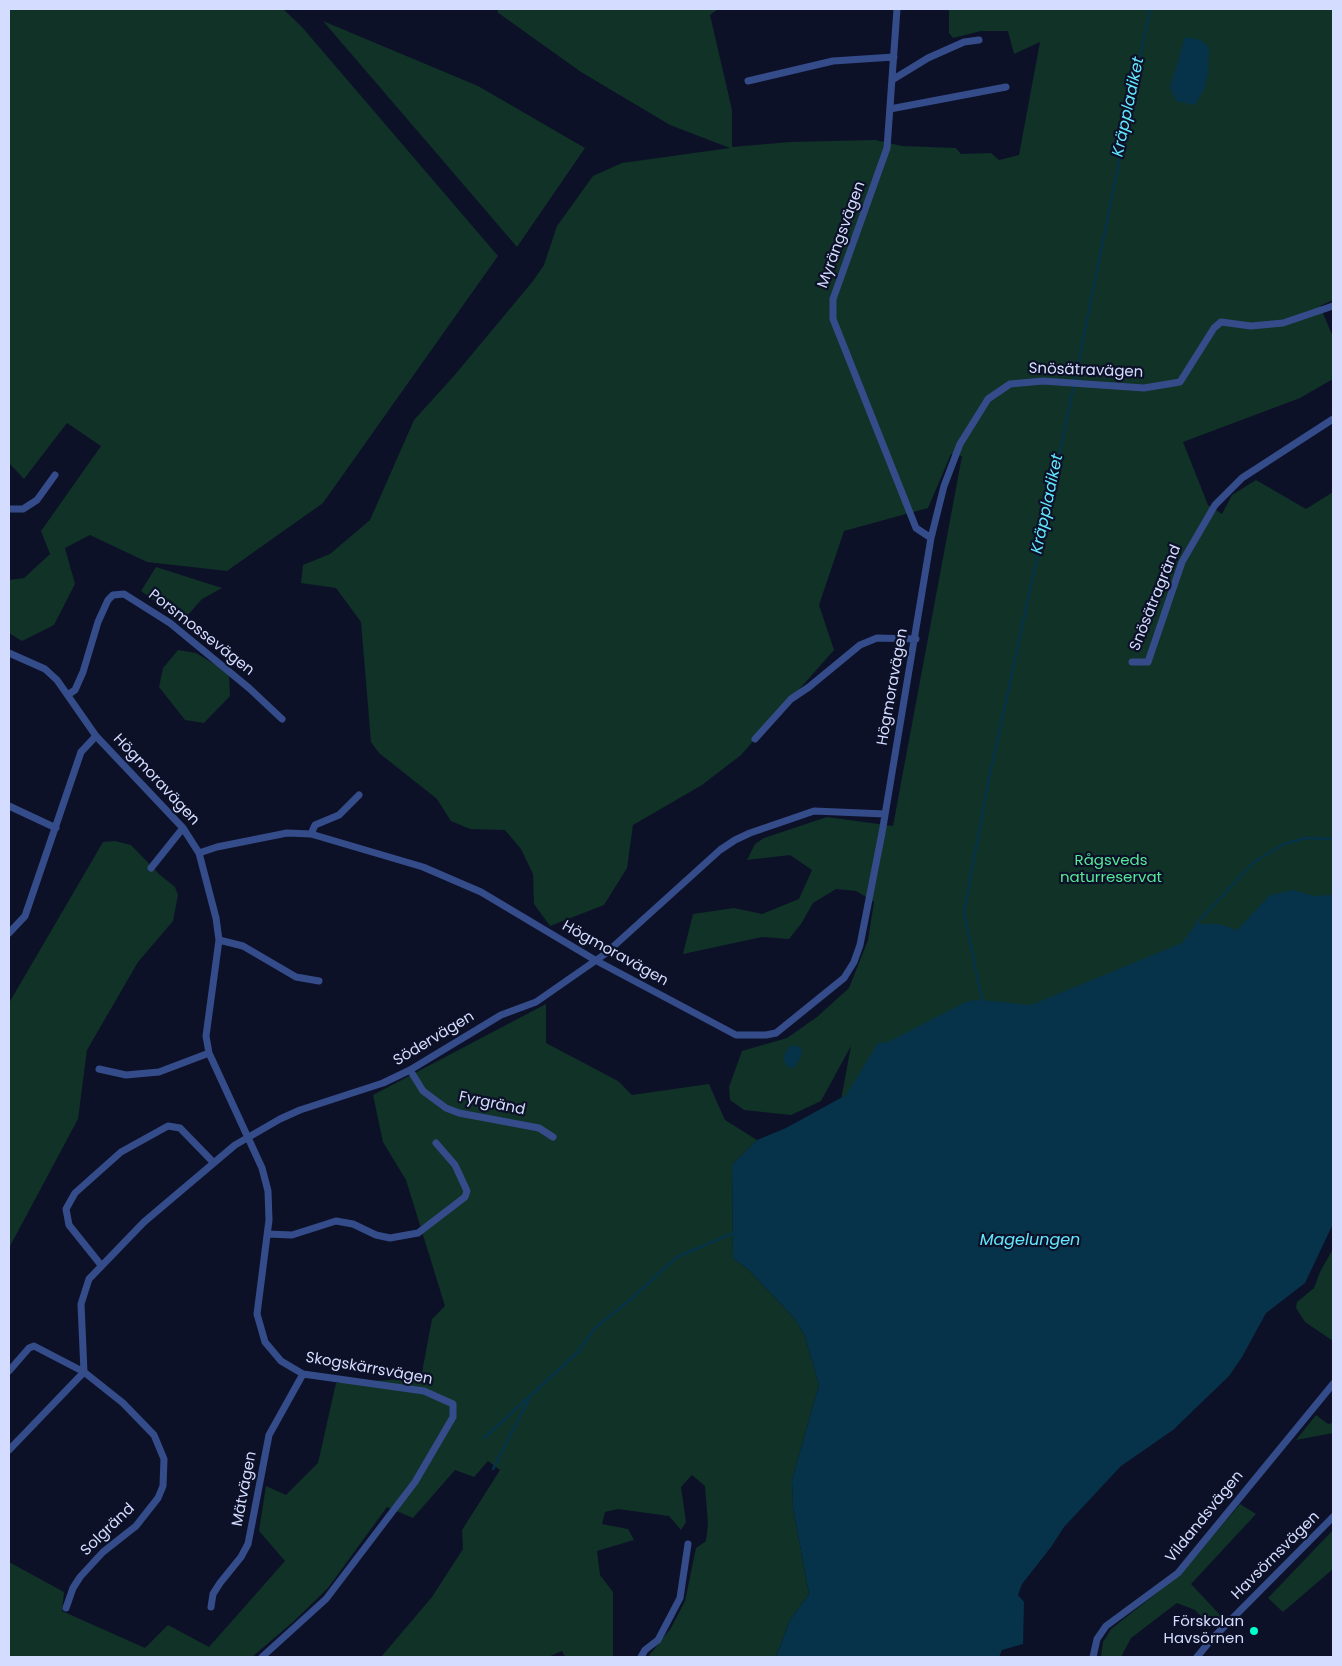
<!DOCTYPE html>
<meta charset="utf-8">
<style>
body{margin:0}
#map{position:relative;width:1342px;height:1666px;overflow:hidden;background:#0d1128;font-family:Poppins,sans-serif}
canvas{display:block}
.frame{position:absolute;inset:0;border:10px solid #d4ddff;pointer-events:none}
</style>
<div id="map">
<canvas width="1342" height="1666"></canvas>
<div class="frame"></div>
</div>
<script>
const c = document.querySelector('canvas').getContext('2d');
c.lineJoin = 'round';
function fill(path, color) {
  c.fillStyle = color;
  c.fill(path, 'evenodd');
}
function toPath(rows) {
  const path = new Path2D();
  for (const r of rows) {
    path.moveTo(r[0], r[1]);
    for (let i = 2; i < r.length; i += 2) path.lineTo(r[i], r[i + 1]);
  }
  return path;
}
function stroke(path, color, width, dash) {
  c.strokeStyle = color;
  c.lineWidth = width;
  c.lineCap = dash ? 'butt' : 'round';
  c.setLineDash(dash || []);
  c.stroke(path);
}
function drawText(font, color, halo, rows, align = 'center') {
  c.font = font + ' Poppins,sans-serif';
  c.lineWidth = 4.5;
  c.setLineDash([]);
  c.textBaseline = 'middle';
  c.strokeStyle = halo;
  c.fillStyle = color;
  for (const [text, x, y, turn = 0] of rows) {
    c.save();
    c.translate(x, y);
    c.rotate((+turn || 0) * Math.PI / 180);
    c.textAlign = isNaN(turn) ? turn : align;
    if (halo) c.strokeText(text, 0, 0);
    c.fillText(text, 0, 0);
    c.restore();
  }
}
const green = toPath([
 [9,9,283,9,302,27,498,256,323,503,227,571,147,562,90,535,65,548,75,584,54,625,22,641,9,633,9,580,24,578,50,554,41,531,101,446,67,423,24,479,9,463],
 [499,9,718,9,710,15,732,110,732,147,790,142,875,140,902,146,956,148,961,154,991,153,999,160,1019,155,1040,42,1014,54,1008,31,981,31,953,38,949,33,949,9,1333,9,1333,300,1320,306,1333,337,1333,379,1300,398,1183,442,1208,505,1222,514,1232,495,1256,480,1306,509,1333,492,1333,1051,838,1116,851,1046,821,1101,791,1115,744,1110,730,1100,729,1087,742,1051,787,1038,817,1017,849,988,868,940,874,902,856,891,836,889,813,903,801,924,789,939,762,937,683,954,693,914,734,908,762,914,799,899,812,870,790,855,747,860,755,844,764,838,827,817,893,826,962,456,951,454,928,508,844,531,819,605,834,650,741,755,702,785,633,825,627,868,604,905,550,926,534,904,533,874,521,849,505,830,470,829,451,821,437,799,379,753,371,742,361,622,336,588,301,583,303,565,330,554,370,520,414,420,453,377,533,281,544,265,557,226,593,176,622,163,730,148,670,125,581,72,497,12],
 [323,21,478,86,585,148,517,247],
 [156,567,222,588,202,599,186,617,177,617,141,591],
 [178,650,196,653,229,673,230,696,204,723,185,720,159,687,163,668],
 [115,841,131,845,159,874,175,887,178,895,173,921,138,962,87,1050,78,1119,9,1248,9,1003,103,842],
 [546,1004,546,1043,618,1081,632,1095,709,1084,725,1120,757,1140,732,1165,733,1258,749,1270,795,1319,805,1336,819,1385,792,1480,793,1508,809,1594,790,1620,776,1657,648,1657,671,1628,685,1601,696,1548,706,1541,708,1524,705,1486,692,1475,681,1487,686,1522,681,1530,669,1516,618,1509,605,1512,602,1524,628,1529,634,1540,597,1551,600,1575,613,1592,613,1657,565,1657,562,1651,548,1657,381,1657,432,1597,463,1549,462,1530,500,1470,488,1461,474,1477,455,1470,413,1518,387,1507,328,1588,293,1622,252,1657,9,1657,9,1562,64,1592,62,1611,145,1648,168,1625,209,1647,285,1561,259,1531,266,1486,286,1495,318,1463,336,1383,421,1378,432,1319,445,1306,406,1180,383,1142,373,1095],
 [1333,1249,1333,1341,1305,1322,1296,1308,1297,1302,1314,1288,1320,1272],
 [1316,1415,1328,1424,1333,1423,1333,1433,1296,1440],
 [1240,1504,1256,1514,1191,1584,1223,1618,1213,1628,1195,1610,1177,1603,1131,1638,1121,1657,1101,1657,1103,1642,1111,1629,1181,1574],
 [1333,1530,1333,1569,1283,1612,1268,1598]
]);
const water = toPath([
 [1185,37,1201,40,1209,48,1208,72,1205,88,1195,105,1176,101,1170,87],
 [1293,890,1314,896,1333,895,1333,1224,1305,1283,1266,1313,1242,1357,1229,1376,1173,1430,1121,1466,1064,1527,1051,1547,1022,1584,1018,1595,1024,1602,1023,1644,1002,1650,999,1657,776,1657,790,1620,809,1594,793,1508,792,1480,819,1385,805,1336,795,1319,749,1270,733,1258,732,1165,757,1140,786,1128,846,1095,878,1043,888,1042,968,1001,982,1000,1031,1005,1182,943,1196,924,1219,924,1237,930,1270,895],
 [796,1045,801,1049,802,1054,795,1067,788,1068,784,1061,785,1053,789,1047]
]);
const stream = toPath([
 [1196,924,1254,862,1284,844,1305,838,1333,839],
 [982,1000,964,912,989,779,1063,438,1150,9],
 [484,1438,577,1353,595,1328,631,1299,677,1257,733,1233],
 [493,1469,529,1399]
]);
const street = toPath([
 [897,9,887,148,833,299,833,319,916,528,931,538],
 [892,80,928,58,964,42,979,40],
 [748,81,833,61,894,57],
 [890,109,1006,87],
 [9,509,23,509,37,500,55,475],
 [9,653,45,669,57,680,96,736,183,828,199,853,217,847,287,833,311,834,423,867,481,892,595,960,736,1035,766,1035,776,1033,844,978,854,962,860,945,882,833,931,538,944,486,960,444,988,399,1010,384,1043,381,1144,388,1180,382,1214,328,1221,322,1251,326,1283,323,1333,306],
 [1132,662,1148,662,1182,562,1215,505,1242,478,1333,419],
 [69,694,75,690,83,672,98,622,108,600,113,595,124,594,170,623,249,688,282,719],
 [755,739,791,699,809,687,860,645,877,638,916,639],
 [9,806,56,828],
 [311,834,315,825,339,815,359,795],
 [199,853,216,918,219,940,206,1036,209,1053,262,1168,268,1191,269,1220,257,1314,265,1342,281,1361,303,1374,424,1391,453,1404,453,1417,415,1482,326,1599,262,1657],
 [151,868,183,828],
 [9,933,25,916,81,752,96,736],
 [219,940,243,946,296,977,319,981],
 [99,1069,126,1075,159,1072,209,1053],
 [410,1070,423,1091,446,1108,459,1113,539,1128,553,1137],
 [268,1234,292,1235,336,1221,353,1224,376,1235,390,1238,418,1233,465,1197,467,1191,455,1165,436,1143],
 [101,1265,69,1225,66,1209,75,1193,121,1152,168,1126,180,1128,213,1162],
 [9,1371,29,1348,34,1346,84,1372,9,1450],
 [211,1607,213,1594,220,1583,241,1557,248,1544,269,1435,303,1374],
 [66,1608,73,1588,80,1577,103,1552,136,1526,158,1498,163,1486,164,1459,154,1435,123,1403,84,1372,81,1304,89,1279,144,1222,235,1145,280,1119,300,1110,383,1083,410,1070,501,1015,536,1002,605,954,720,850,735,840,750,833,814,811,885,814],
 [641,1657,645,1650,658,1640,680,1598,688,1544],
 [1093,1657,1097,1639,1106,1626,1178,1573,1333,1384],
 [1197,1657,1210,1641,1333,1517]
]);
const markers = [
 [1254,1631,5,"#00ffca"]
];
const streetNames = [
 ["Myrängsvägen",842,235,-70],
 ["Snösätravägen",1086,371,2],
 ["Snösätragränd",1156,598,-68],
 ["Porsmossevägen",201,633,38],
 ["Högmoravägen",893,687,-80],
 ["Högmoravägen",156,780,47],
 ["Högmoravägen",615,954,29],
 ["Södervägen",434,1039,-31],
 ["Fyrgränd",492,1104,12],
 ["Skogskärrsvägen",369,1369,10],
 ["Mätvägen",245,1489,-79],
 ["Vildandsvägen",1205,1517,-51],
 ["Solgränd",108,1530,-44],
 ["Havsörnsvägen",1276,1556,-45]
];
const parkNames = [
 ["Rågsveds",1111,861],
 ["naturreservat",1111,878]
];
const poiNames = [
 ["Förskolan",1244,1622],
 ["Havsörnen",1244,1639]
];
const waterNames = [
 ["Kräppladiket",1129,107,-78],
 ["Kräppladiket",1048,504,-78],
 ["Magelungen",1030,1241]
];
fill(green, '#103227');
fill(water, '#063349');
stroke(stream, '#063349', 2.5);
stroke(street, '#354c8b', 7);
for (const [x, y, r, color] of markers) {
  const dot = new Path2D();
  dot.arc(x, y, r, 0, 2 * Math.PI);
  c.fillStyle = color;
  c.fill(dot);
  stroke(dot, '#0d1128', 2);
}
drawText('15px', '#d4ddff', '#0d1128', streetNames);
drawText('15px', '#56e997', '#0d1128', parkNames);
drawText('15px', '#d4ddff', '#0d1128', poiNames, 'right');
drawText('italic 16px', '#62e7ff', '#0d1128', waterNames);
</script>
